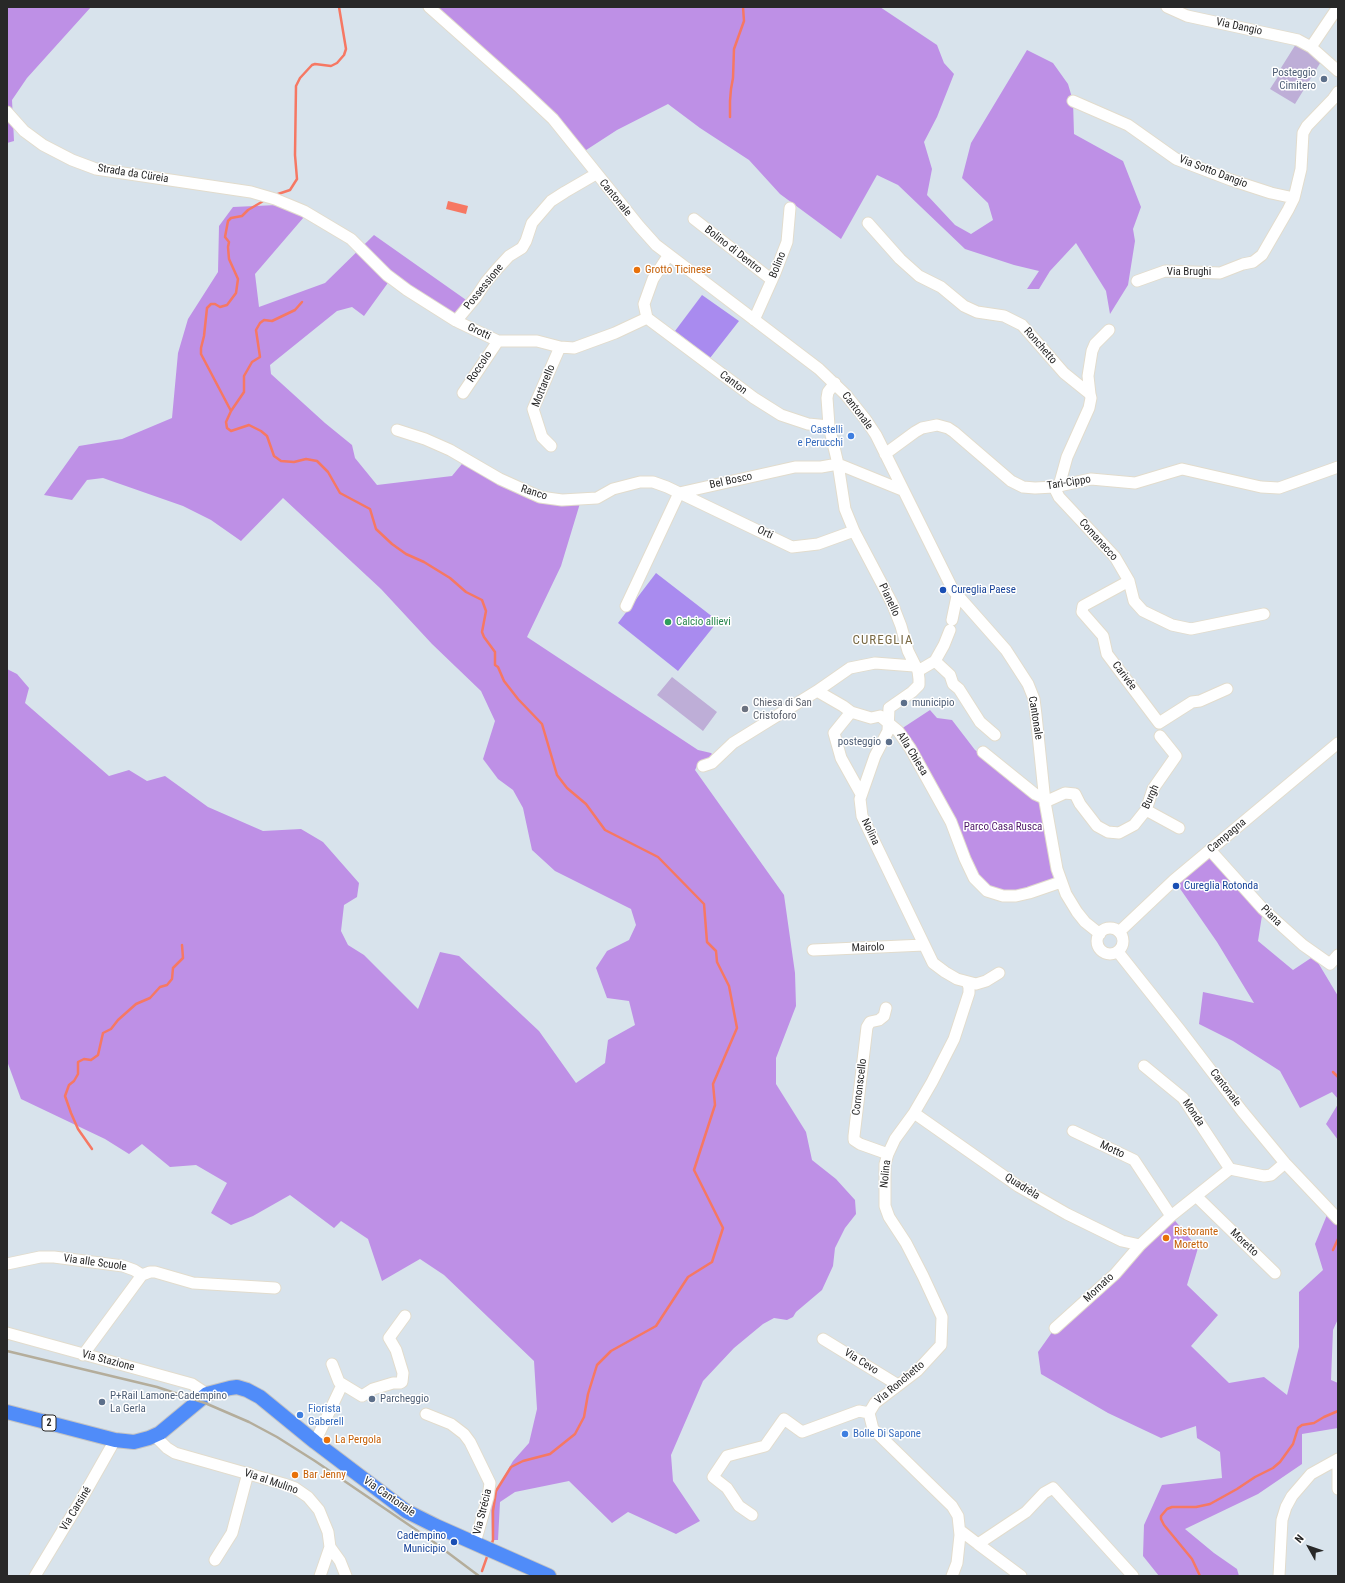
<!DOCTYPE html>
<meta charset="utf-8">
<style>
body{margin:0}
#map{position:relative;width:1345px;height:1583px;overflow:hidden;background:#d8e3ec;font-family:"Roboto Condensed",sans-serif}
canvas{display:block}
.frame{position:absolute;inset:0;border:8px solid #282828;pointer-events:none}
.north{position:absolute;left:1289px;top:1527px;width:40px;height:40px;-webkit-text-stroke:3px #fff;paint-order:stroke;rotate:310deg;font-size:11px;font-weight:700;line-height:16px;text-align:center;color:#282828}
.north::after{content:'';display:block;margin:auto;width:14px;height:18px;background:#282828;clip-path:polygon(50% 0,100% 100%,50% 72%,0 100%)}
</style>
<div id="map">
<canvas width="1345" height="1583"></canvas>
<div class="frame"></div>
<div class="north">N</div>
</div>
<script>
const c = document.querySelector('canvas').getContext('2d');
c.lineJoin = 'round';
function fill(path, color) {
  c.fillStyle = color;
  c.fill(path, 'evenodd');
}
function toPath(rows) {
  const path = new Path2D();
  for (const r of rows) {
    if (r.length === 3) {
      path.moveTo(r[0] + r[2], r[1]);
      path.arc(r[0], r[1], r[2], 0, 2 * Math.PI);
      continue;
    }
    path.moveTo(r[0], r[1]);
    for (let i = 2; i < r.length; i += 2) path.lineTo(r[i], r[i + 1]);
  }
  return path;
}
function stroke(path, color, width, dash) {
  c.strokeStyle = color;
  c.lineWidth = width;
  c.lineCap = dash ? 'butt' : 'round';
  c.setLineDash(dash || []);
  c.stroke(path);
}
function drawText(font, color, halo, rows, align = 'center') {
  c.font = font + ' "Roboto Condensed",sans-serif';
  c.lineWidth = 3;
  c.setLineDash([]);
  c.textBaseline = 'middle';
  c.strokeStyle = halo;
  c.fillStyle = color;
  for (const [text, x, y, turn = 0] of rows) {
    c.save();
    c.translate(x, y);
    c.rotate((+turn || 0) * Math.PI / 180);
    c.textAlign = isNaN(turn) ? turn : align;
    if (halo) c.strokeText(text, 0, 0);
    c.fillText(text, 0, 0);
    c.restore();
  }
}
const green = toPath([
 [7,7,91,7,27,78,12,100,14,141,7,143],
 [429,7,880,7,937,45,944,63,954,74,937,117,924,142,932,169,927,195,955,225,971,234,993,220,988,203,962,178,971,143,1027,50,1053,63,1068,84,1073,101,1074,134,1123,161,1141,207,1133,229,1135,241,1128,285,1110,314,1106,291,1076,243,1050,271,1039,289,1027,289,1039,271,1014,265,965,249,898,185,877,175,841,239,780,194,749,160,700,128,668,104,617,130,580,154,558,125],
 [277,205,304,217,255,274,259,307,325,283,374,235,469,302,457,321,390,280,364,316,352,307,337,311,270,365,271,374,325,423,352,445,355,458,377,485,452,476,466,459,522,490,581,500,561,566,527,637,698,750,711,753,712,754,710,761,699,762,695,770,784,895,795,973,796,1006,776,1058,776,1084,806,1132,812,1160,836,1179,855,1200,856,1214,845,1228,835,1248,833,1266,822,1290,796,1312,793,1317,787,1320,774,1318,763,1324,734,1348,703,1381,671,1455,673,1481,700,1521,676,1534,628,1512,612,1523,569,1481,515,1492,500,1502,498,1540,492,1540,491,1499,513,1461,529,1443,537,1409,534,1361,444,1275,420,1259,382,1281,368,1239,341,1221,334,1228,290,1195,253,1216,231,1225,211,1213,227,1183,196,1165,170,1167,142,1144,129,1154,105,1139,21,1099,7,1061,7,669,17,674,29,688,25,703,109,776,129,770,147,781,165,776,208,807,263,831,301,829,323,842,359,883,357,897,344,905,341,931,348,945,364,955,418,1009,440,952,459,956,539,1031,576,1083,605,1063,608,1040,635,1025,629,1001,607,998,596,968,607,951,629,940,636,925,631,909,555,871,532,850,523,808,513,790,498,779,483,759,495,721,481,691,432,644,381,589,283,498,241,541,211,520,183,506,103,478,87,480,72,500,44,495,79,446,122,439,172,418,178,353,188,319,218,272,219,226,233,207],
 [930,710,937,718,952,720,975,750,1044,798,1061,882,1029,893,987,891,898,731],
 [1210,850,1263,909,1258,941,1293,970,1314,956,1338,996,1338,1099,1332,1092,1300,1108,1280,1071,1233,1041,1199,1024,1203,992,1254,1003,1217,942,1174,880],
 [1338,1104,1338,1140,1326,1124],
 [1329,1210,1338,1219,1338,1319,1333,1330,1331,1380,1338,1383,1338,1428,1302,1434,1302,1464,1258,1494,1185,1529,1214,1553,1237,1569,1239,1576,1159,1576,1143,1556,1144,1525,1162,1485,1222,1478,1220,1452,1197,1438,1196,1426,1161,1438,1108,1413,1041,1374,1038,1352,1055,1328,1171,1216,1198,1248,1187,1285,1218,1315,1191,1346,1229,1383,1264,1377,1287,1395,1299,1347,1299,1292,1323,1270,1315,1244]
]);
const cemetery = toPath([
 [1296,44,1322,60,1295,104,1270,89,1281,72,1279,71],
 [672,677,717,712,703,731,657,695]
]);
const pitch = toPath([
 [702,295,739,321,710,358,675,331],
 [656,573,718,621,678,671,618,623]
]);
const water = toPath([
 [448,201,468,206,466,214,446,209]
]);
const stream = toPath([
 [730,117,730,101,731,89,733,78,734,49,744,21,743,7],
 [275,195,290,190,297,179,295,155,296,86,300,78,312,65,315,64,331,66,337,63,344,55,346,49,339,7],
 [265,200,248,210,242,216,231,218,228,221,225,237,229,242,228,247,229,259,238,279,236,293,227,305,220,307,215,304,211,304,207,308,204,336,201,348,201,354,231,411,226,422,227,428,231,431,249,425,261,431,267,436,274,456,281,461,294,462,306,459,317,461,328,472,340,493,370,509,376,529,392,544,406,554,424,562,450,578,466,592,482,600,486,611,482,632,484,637,495,652,495,665,498,667,504,681,518,699,542,724,557,775,567,788,586,804,605,830,658,857,704,904,707,942,716,951,717,962,729,986,737,1028,713,1084,715,1105,694,1170,723,1228,712,1262,688,1277,656,1326,611,1351,597,1365,588,1394,584,1417,575,1434,550,1454,523,1461,511,1467,496,1491,493,1511,493,1540,491,1546],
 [231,411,244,392,244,376,252,362,260,357,256,330,260,323,264,320,272,321,295,310,302,302],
 [1333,1072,1338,1077],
 [92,1149,78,1129,71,1113,65,1096,69,1085,74,1081,78,1074,78,1062,84,1059,91,1060,98,1055,103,1033,111,1029,118,1020,136,1004,150,998,160,987,167,985,172,979,173,968,183,958,182,945],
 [1333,1250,1338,1239],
 [482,1571,488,1554],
 [1200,1576,1192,1559,1164,1525,1161,1519,1161,1516,1167,1509,1172,1507,1196,1507,1210,1504,1237,1489,1255,1477,1273,1468,1280,1462,1293,1444,1298,1428,1302,1425,1314,1423,1324,1417,1338,1411]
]);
const minor = toPath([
 [429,7,520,88,553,119,639,226,656,245,819,369,846,395,866,420,876,435,953,590,1006,650,1028,684,1034,699,1036,715,1045,802,1057,869,1066,894,1077,912,1085,922,1100,934],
 [1167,7,1187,16,1298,40,1311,47,1338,71],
 [1311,47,1338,7],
 [1073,101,1128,125,1176,159,1231,180,1271,193,1294,198],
 [7,112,24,131,43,145,72,160,96,169,251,192,275,199,304,211,351,239,387,275,407,290,456,321,498,341,537,341,560,347,574,348,615,333,647,318,644,304,653,279,668,256],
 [694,219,772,280],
 [868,223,900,259,919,276,941,287,964,306,977,312,1004,316,1022,325,1064,373,1090,394,1091,398,1089,408,1067,457,1059,486],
 [1137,281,1165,271,1220,273,1243,264,1253,262,1262,255,1288,210,1294,198,1301,169,1303,133,1307,126,1333,99,1338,92],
 [647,318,754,398,781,415,808,424,829,426],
 [754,320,775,273,787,242,790,208],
 [456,321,476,297,486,282,497,269,509,256,522,248,526,241,532,223,551,201,565,192,596,174],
 [835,383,828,392,827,398,829,426,838,464,845,509,854,531,892,603,901,626,908,651,918,671,919,679,919,685,912,692,889,708,888,731,875,756,860,799,862,816,933,963,945,972,957,979,976,984,986,981,999,973],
 [463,393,498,341],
 [1090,394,1088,376,1092,351,1095,344,1109,330],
 [397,430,425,439,450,450,500,479,540,497,562,500,597,498,613,489,640,482,653,482,667,487,792,547,818,544,854,531],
 [551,446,542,437,533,409,560,347],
 [885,454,915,432,922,428,937,425,948,428,954,432,1011,481,1023,487,1035,488,1054,487,1091,479,1135,483,1182,469,1261,487,1279,488,1338,467],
 [1054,487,1059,497,1115,557,1129,581,1134,601,1143,611,1172,625,1191,629,1264,614],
 [1129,581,1083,606,1082,612,1103,636,1107,654,1159,723,1192,702,1200,701,1227,689],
 [626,606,679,493,795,467,821,467,838,464,902,490],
 [952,620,957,596],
 [935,661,950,675,953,684,959,689,980,722,995,735],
 [918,671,935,661,944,645,950,630],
 [817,691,850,668,875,663,914,666],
 [851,712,834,733,841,758,861,794],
 [983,752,1035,794,1044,798],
 [703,766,712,763,733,743,817,691,843,706,851,712,871,718,880,716,898,731,910,748,951,822,965,859,974,878,987,891,1003,896,1016,896,1029,893,1061,882],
 [1045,802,1065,793,1075,794,1080,804,1097,826,1108,832,1119,833,1134,825,1146,810,1153,789,1176,756,1160,736],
 [1146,810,1179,828],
 [1210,850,1263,909,1303,945,1330,964,1338,955],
 [1110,941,13],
 [1119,932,1174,880,1338,743],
 [813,950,924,945],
 [1118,952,1180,1030,1242,1111,1285,1163,1338,1219],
 [886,1008,884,1016,879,1020,870,1022,867,1027,854,1136,854,1140,860,1144,888,1154],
 [1144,1066,1183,1098,1230,1169],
 [914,1113,1018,1186,1067,1214,1122,1241,1140,1245],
 [1073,1131,1134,1160,1171,1216],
 [1196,1196,1275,1273],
 [7,1264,40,1257,54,1257,123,1266,134,1270,142,1275,150,1272,155,1272,193,1283,275,1288],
 [1055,1328,1115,1274,1140,1245,1171,1216,1230,1169,1264,1176,1271,1175,1285,1163],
 [7,1333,192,1384,207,1394],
 [823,1339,898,1385],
 [83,1355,142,1275],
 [332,1364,339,1382,362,1396,373,1389,393,1383,400,1383,402,1382,403,1373,396,1350,389,1338,405,1316],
 [426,1414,451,1424,464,1434,470,1442,490,1483,488,1497,475,1543],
 [155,1436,167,1448,175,1453,284,1484,295,1488,308,1497,319,1510,328,1532,330,1547,320,1576],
 [315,1442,342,1385],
 [1338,1459,1338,1489],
 [752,1515,739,1506,727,1488,713,1477,727,1456,765,1446,784,1419,802,1432,859,1411,869,1413],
 [961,1531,978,1544,1026,1512,1044,1493,1053,1488,1133,1576],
 [978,1544,1021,1576],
 [330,1547,340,1561,346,1576],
 [215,1560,232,1533,248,1473],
 [35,1576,81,1500,115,1440],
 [952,1576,957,1563,960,1535,958,1516,952,1506,873,1429,869,1413,875,1403,917,1371,941,1345,942,1317,923,1276,906,1243,889,1217,885,1206,885,1164,888,1154,895,1139,914,1113,932,1082,954,1039,969,993,969,987,967,982],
 [1279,1576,1282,1520,1286,1507,1292,1496,1311,1474,1338,1459]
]);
const major = toPath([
 [7,1412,115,1440,134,1442,149,1438,160,1433,207,1394,230,1388,237,1387,247,1390,260,1397,315,1442,406,1511,436,1526,549,1576]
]);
const rail = toPath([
 [7,1351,157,1387,205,1403,249,1422,277,1437,315,1461,431,1540,479,1576]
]);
const markers = [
 [1324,79,4,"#5c6f8a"],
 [637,270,4,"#e8710a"],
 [851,436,4,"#3f7fe0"],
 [943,590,4,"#1a4fb4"],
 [668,622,4,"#2e9e5b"],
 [904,703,4,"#5c6f8a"],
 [745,709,4,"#6b7280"],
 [889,742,4,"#5c6f8a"],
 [1176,886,4,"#1a4fb4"],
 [1166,1238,4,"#e8710a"],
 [372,1399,4,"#5c6f8a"],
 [102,1402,4,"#5c6f8a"],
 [300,1415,4,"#3f7fe0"],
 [845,1434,4,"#3f7fe0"],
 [327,1440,4,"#e8710a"],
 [295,1475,4,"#e8710a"],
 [454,1542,4,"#1a4fb4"]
];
const shields = [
 [49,1423,14]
];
const shieldNames = [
 ["2",49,1423]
];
const streetNames = [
 ["Via Dangio",1239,27,12],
 ["Via Sotto Dangio",1213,172,21],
 ["Strada da Cüreia",133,174,9],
 ["Cantonale",615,198,51],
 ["Bolino di Dentro",733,250,38],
 ["Bolino",778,265,-68],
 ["Via Brughi",1189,272],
 ["Possessione",484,287,-51],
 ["Grotti",479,332,26],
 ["Ronchetto",1040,346,49],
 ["Roccolo",480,367,-56],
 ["Canton",733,383,37],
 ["Mottarello",544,386,-68],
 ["Cantonale",857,411,53],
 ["Bel Bosco",731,481,-12],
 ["Tarì-Cippo",1069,483,-9],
 ["Ranco",534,493,18],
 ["Orti",765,533,25],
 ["Comanacco",1098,540,48],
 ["Pianello",889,600,65],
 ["Carivée",1124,676,53],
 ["Cantonale",1035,718,81],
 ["Alla Chiesa",912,754,58],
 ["Burgh",1151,797,-65],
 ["Nolina",870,832,65],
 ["Campagna",1227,836,-40],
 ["Piana",1271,916,45],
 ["Mairolo",868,948,-2],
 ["Cornonscello",860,1087,-83],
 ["Cantonale",1225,1088,53],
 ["Monda",1193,1113,56],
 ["Motto",1112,1150,25],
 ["Nolina",886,1174,-84],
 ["Quadrèla",1022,1187,32],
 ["Moretto",1244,1243,43],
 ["Via alle Scuole",95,1263,8],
 ["Mornato",1099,1288,-43],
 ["Via Stazione",108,1361,15],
 ["Via Cevo",861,1362,32],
 ["Via Ronchetto",900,1383,-40],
 ["Via al Mulino",271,1482,19],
 ["Via Cantonale",389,1497,35],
 ["Via Carsiné",76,1509,-59],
 ["Via Strécia",483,1512,-76]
];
const serviceNames = [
 ["Posteggio",1316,73,"right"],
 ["Cimitero",1316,86,"right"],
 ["municipio",912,703],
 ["posteggio",881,742,"right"],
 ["P+Rail Lamone-Cadempino",110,1396],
 ["La Gerla",110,1409],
 ["Parcheggio",380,1399]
];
const foodNames = [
 ["Grotto Ticinese",645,270],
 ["Ristorante",1174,1232],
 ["Moretto",1174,1245],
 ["La Pergola",335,1440],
 ["Bar Jenny",303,1475]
];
const shopNames = [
 ["Castelli",843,430,"right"],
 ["e Perucchi",843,443,"right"],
 ["Fiorista",308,1409],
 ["Gaberell",308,1422],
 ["Bolle Di Sapone",853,1434]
];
const transitNames = [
 ["Cureglia Paese",951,590],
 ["Cureglia Rotonda",1184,886],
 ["Cadempino",446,1536,"right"],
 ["Municipio",446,1549,"right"]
];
const leisureNames = [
 ["Calcio allievi",676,622]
];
const worshipNames = [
 ["Chiesa di San",753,703],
 ["Cristoforo",753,716]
];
const parkNames = [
 ["Parco Casa Rusca",1003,827]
];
const quarterNames = [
 ["CUREGLIA",883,641]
];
fill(green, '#be90e6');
fill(cemetery, '#beaed7');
fill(pitch, '#a98bef');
fill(water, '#f67863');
stroke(stream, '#f67863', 2.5);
stroke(minor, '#e2dccd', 13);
stroke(major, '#c3c3c3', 16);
stroke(minor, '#fff', 11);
stroke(major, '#508cf9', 14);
stroke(rail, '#b4ad9b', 2.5);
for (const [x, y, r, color] of markers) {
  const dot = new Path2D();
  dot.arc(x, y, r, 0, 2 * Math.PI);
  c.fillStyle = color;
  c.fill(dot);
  stroke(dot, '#fff', 1.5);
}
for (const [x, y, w] of shields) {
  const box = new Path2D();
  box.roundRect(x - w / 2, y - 8, w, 16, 3);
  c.fillStyle = '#fff';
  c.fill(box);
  stroke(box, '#282828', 1);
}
drawText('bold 10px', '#282828', null, shieldNames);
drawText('11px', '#282828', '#fff', streetNames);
drawText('11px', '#4e5e75', '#fff', serviceNames, 'left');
drawText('11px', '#c56008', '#fff', foodNames, 'left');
drawText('11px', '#366cbe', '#fff', shopNames, 'left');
drawText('11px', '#164399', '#fff', transitNames, 'left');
drawText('11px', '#27864d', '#fff', leisureNames, 'left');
drawText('11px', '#5b616d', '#fff', worshipNames, 'left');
drawText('11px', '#4c1568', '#fff', parkNames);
c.letterSpacing = '1px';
drawText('13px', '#7b6b46', '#fff', quarterNames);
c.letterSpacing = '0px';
</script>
